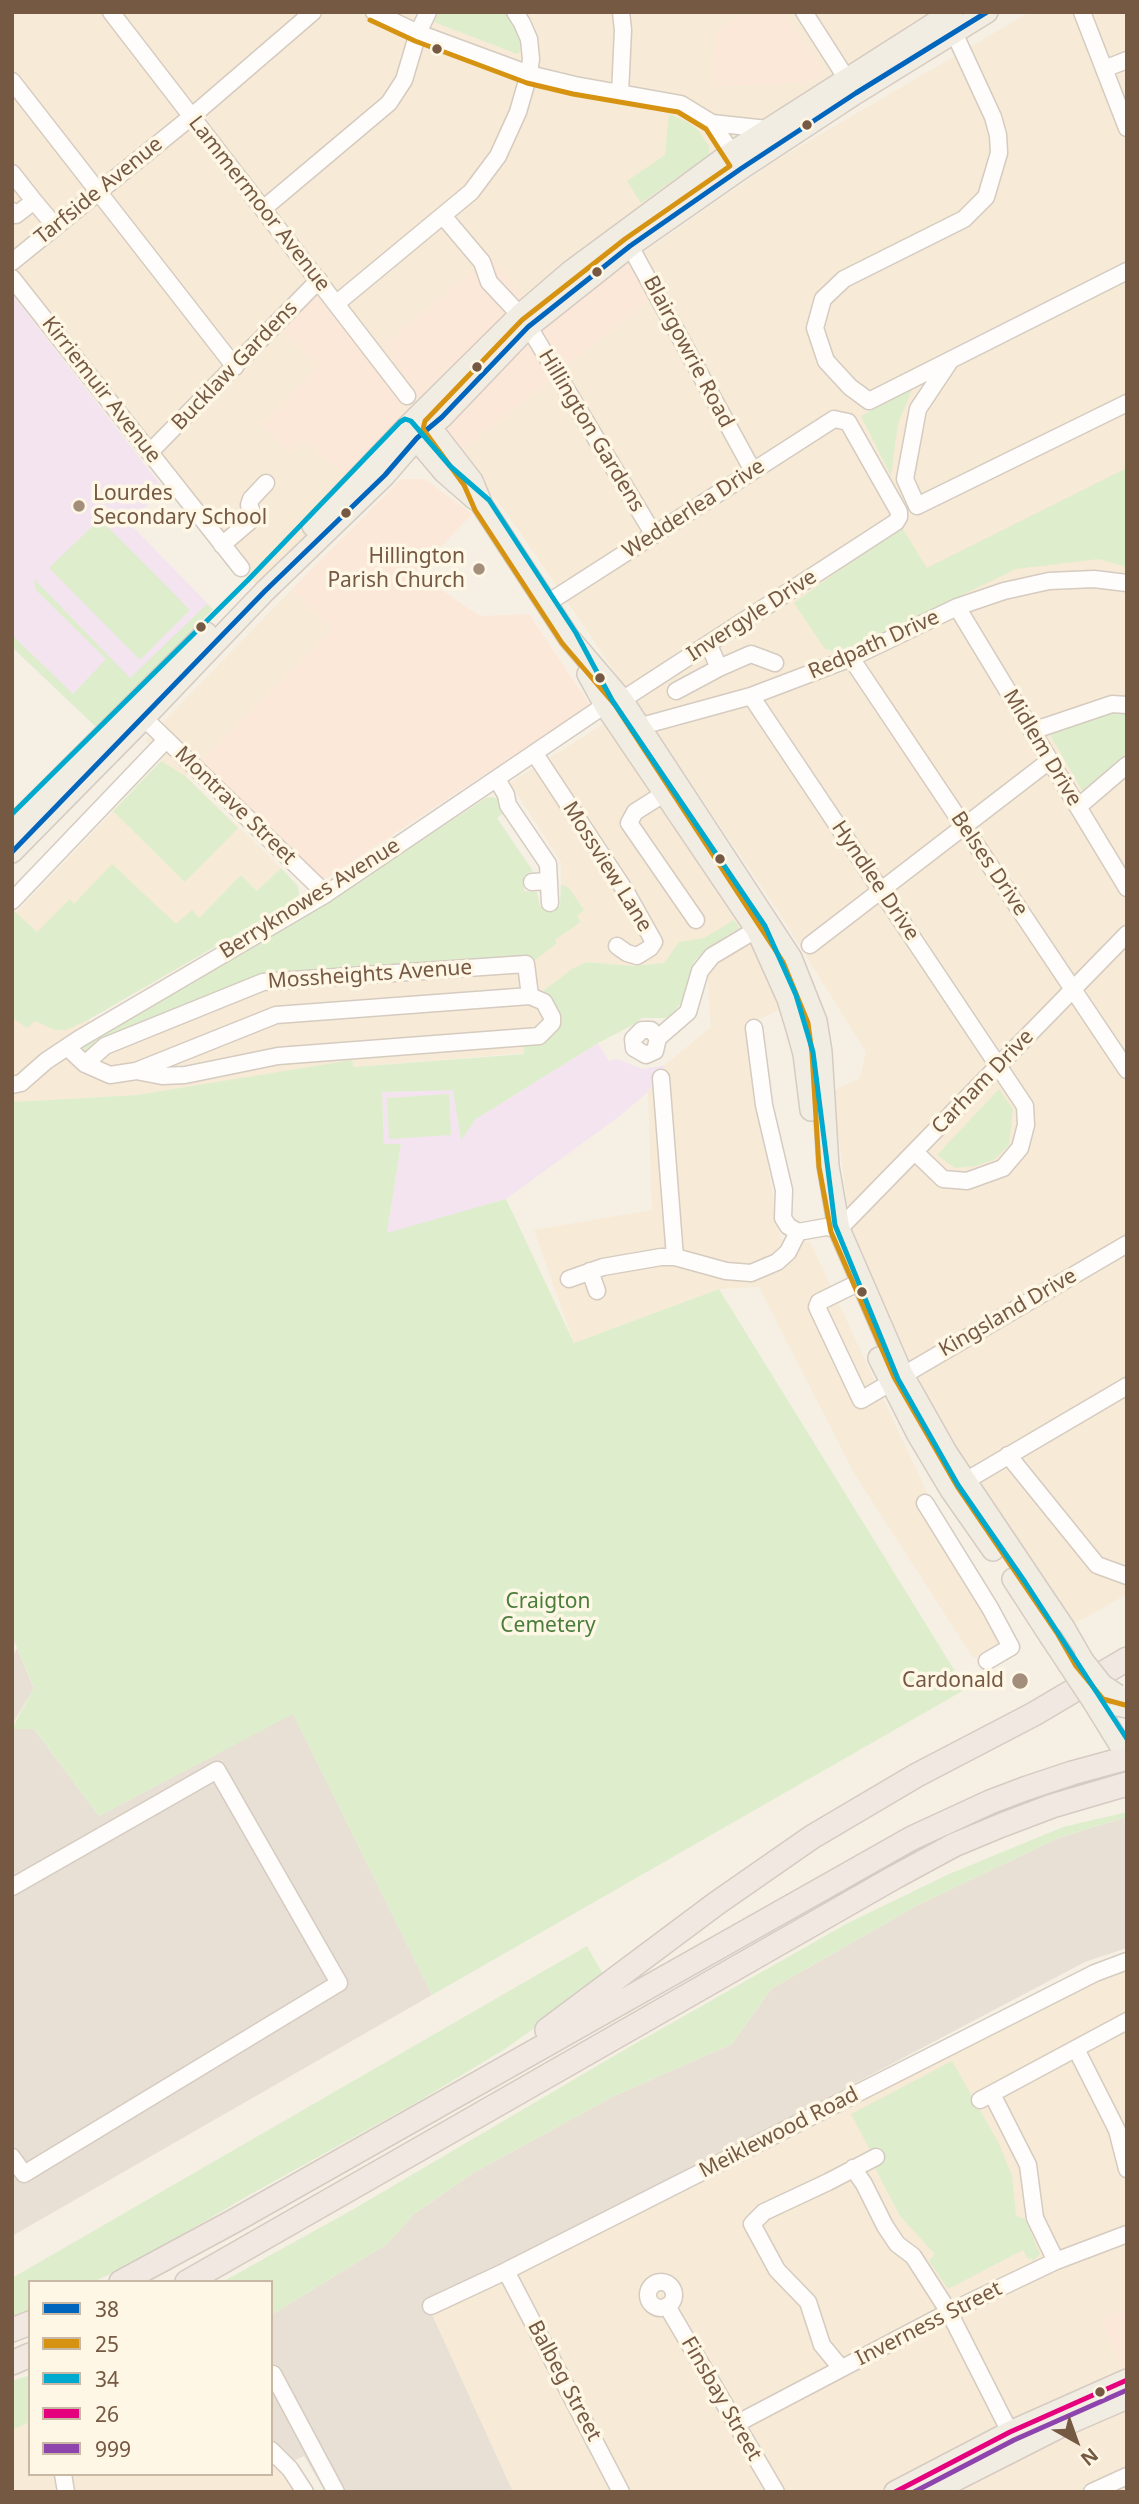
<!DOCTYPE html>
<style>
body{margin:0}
#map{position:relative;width:1139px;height:2504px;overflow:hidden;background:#f6f0e4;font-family:"Noto Sans",sans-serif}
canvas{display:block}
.frame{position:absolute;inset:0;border:14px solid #755943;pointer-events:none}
.legend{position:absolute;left:28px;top:2280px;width:245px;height:196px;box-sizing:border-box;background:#fff7e5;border:2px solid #c8b8a4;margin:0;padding:9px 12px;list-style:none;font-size:21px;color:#755943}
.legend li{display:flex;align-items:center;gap:14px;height:35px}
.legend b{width:35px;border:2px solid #c8b8a4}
.north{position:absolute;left:1041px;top:2406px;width:70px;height:70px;-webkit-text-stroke:5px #fff7e5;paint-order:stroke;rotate:140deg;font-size:19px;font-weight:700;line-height:28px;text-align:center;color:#755943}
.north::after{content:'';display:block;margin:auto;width:24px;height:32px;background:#755943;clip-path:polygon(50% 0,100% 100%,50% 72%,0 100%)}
</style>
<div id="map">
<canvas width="1139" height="2504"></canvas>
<div class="frame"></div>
<ul class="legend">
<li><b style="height:9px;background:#0065bd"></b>38</li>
<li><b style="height:9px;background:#d69311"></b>25</li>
<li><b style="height:9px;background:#00a9ce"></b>34</li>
<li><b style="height:9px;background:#e5007d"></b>26</li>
<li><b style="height:9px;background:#8e44ad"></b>999</li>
</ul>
<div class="north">N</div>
</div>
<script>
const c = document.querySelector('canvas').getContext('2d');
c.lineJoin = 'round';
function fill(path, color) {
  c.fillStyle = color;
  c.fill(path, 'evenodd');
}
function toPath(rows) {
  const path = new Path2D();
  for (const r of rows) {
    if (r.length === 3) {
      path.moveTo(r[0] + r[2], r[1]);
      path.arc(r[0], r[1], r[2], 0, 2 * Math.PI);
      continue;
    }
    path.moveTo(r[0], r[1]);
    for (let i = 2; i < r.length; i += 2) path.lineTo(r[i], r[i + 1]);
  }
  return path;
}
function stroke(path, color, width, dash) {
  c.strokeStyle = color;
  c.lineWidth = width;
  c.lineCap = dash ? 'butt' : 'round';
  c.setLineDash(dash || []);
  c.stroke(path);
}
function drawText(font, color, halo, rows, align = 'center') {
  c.font = font + ' "Noto Sans",sans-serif';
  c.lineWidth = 7;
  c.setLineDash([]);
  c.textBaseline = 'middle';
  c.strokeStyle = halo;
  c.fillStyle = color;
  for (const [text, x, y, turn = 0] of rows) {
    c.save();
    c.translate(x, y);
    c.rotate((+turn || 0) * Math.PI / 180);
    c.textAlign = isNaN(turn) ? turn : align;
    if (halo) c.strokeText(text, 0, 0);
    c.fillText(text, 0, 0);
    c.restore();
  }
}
const residential = toPath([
 [12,12,967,12,678,199,258,587,159,450,12,265],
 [1030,12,1127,12,1127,1594,1074,1624,1005,1525,941,1423,852,1243,833,1091,860,1078,866,1052,780,914,508,515,458,454,657,293,637,257,775,161],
 [292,589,333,629,186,776,281,868,257,891,241,875,199,918,87,1018,107,1049,264,985,535,958,557,943,555,940,581,922,576,916,569,888,561,884,561,862,510,783,608,721,685,820,789,1005,745,1026,780,1239,810,1242,930,1499,1010,1640,974,1659,855,1475,759,1287,719,1289,574,1343,534,1230,652,1210,648,1092,665,1065,711,1027,706,954,665,963,632,966,586,962,543,991,562,1019,553,1035,524,1053,353,1067,352,1061,137,1095,12,1102,12,917,164,758,145,741],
 [1127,1961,1127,2492,513,2492,429,2308],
 [30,2422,30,2474,271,2474,271,2461,297,2492,12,2492,12,2430]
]);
const commercial = toPath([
 [745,12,783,12,820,66,821,73,817,78,812,81,762,85,713,86,715,32],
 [490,257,549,324,620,265,637,257,657,293,458,454,384,345],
 [318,296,351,332,399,399,399,420,344,475,304,439,289,452,262,425,318,366,283,330],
 [401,479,425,479,472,514,416,573,480,616,529,614,590,705,324,880,200,762,333,629,292,589],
 [1127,2310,1127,2370,1123,2372,1102,2318]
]);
const industrial = toPath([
 [17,1648,34,1688,12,1725,12,1658],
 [293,1713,432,1995,12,2236,12,1729,34,1729,99,1816],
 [1127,1817,1127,1948,1085,1962,429,2308,513,2492,325,2492,304,2456,293,2461,271,2440,271,2315,387,2244,414,2214,473,2173,614,2096,732,2044,771,1989,916,1906,1058,1838]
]);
const education = toPath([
 [12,294,163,488,130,524,213,609,97,728,12,647],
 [598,1043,609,1061,617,1059,643,1069,665,1065,648,1092,617,1118,506,1199,387,1234,401,1144,384,1144,382,1092,453,1089,461,1139,476,1119]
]);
const green = toPath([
 [439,12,506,12,520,34,520,52,517,54,434,22],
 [669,114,686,121,697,129,709,146,709,155,641,203,627,181,665,155],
 [912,389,898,424,891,476,861,416],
 [1127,468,1127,567,1099,559,1016,569,843,653,825,649,794,603,901,526,927,568],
 [100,519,190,610,140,660,49,568],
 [34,579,130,678,207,604,213,609,97,728,12,647,12,635,73,694,106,659,36,590],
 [1116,711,1127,713,1127,759,1086,792,1083,792,1049,733],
 [161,761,185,776,238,828,185,882,113,811],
 [493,797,498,799,504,813,497,818,533,871,524,876,524,891,537,892,540,906,560,906,561,884,569,888,584,910,577,916,581,922,555,940,557,943,524,969,282,983,108,1049,95,1062,81,1050,84,1042,174,994,298,921,486,798],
 [112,864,176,924,192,910,199,918,241,875,257,891,281,868,298,886,299,895,286,906,86,1021,66,1030,55,1030,35,1021,27,1028,12,1017,12,909,37,932,70,899,74,904],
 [734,920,739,928,703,952,693,963,684,1000,668,1018,642,1018,633,1025,598,1043,476,1119,461,1140,453,1090,382,1092,384,1144,401,1144,387,1233,506,1199,574,1343,719,1289,966,1689,432,1995,293,1714,99,1816,34,1729,12,1729,34,1687,12,1636,12,1102,137,1095,352,1060,354,1067,524,1054,524,1044,544,1040,553,1035,562,1019,543,991,572,969,586,962,632,966,664,963,679,942,704,938],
 [999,1089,1013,1109,1009,1145,995,1159,976,1166,955,1168,937,1155],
 [449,1094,451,1135,389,1139,387,1098],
 [1127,1812,1127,1817,1058,1838,916,1906,771,1989,732,2044,614,2096,473,2173,414,2214,387,2244,271,2315,271,2282,222,2282,352,2210,624,2050,846,1924,949,1874,1063,1827],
 [587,1946,605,1978,505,2049,414,2104,251,2194,136,2262,93,2282,30,2282,30,2311,12,2318,12,2278],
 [952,2061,999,2144,1012,2176,1016,2216,1025,2219,1040,2254,1033,2261,1031,2258,1028,2259,1023,2250,948,2289,929,2261,935,2254,900,2216,873,2164,877,2163,851,2114],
 [30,2375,30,2422,12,2430,12,2381]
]);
const minor = toPath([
 [111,12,407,396],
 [374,12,418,33,529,74,575,85,681,104,712,123,737,161],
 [804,12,852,87],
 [1082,12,1127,128],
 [950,24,993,117,998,135,999,153,986,197,964,219,844,279,823,299,815,328,826,361,850,387,869,401,1127,271],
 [1104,69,1127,60],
 [12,81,235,367],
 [620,94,623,30,621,12],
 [712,123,767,129],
 [12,173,34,201,16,215,12,211],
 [34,201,55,226],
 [263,209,389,103,404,80,418,33,428,12],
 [444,217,482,262,489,282,520,315,533,334,654,535],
 [625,237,753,471],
 [12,262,191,117,313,12],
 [12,278,241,568],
 [337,303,471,192,498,156,518,112,529,74,531,59,529,39,522,23,515,12],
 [950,361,918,409,905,479,917,506,1127,403],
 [150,452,319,280],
 [222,545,250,521,252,512,249,505,251,499,266,483],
 [957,607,1127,888],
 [709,645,719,668,751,654,775,663],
 [851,658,1127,1070],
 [676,691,719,668],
 [751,696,1025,1106,1026,1125,1020,1148,1003,1168,967,1181,943,1179,915,1152],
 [144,718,326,894],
 [1032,731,1112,704,1127,705],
 [631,732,638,727,751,696,851,658,957,607,1004,591,1049,581,1094,579,1127,583],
 [535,754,626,892,654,942,650,948,637,956,627,953,617,946],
 [497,779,506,795,508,805,548,864,550,903],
 [665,793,635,812,629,823,696,920],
 [1078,807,1127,765],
 [532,882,549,881],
 [12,901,166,740],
 [810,945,1049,761],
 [754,1028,764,1105,784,1190,783,1218,788,1226,798,1232,826,1227,839,1229,1127,934],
 [658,1038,651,1030,642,1030,633,1039,634,1048,646,1055,655,1051,658,1038,688,1012,700,971,712,956,764,925],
 [67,1047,85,1064,110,1075,136,1071,276,1015,530,996,544,1002,552,1017,552,1023,539,1036,278,1056,185,1075,162,1076,136,1071],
 [85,1064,105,1046,263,982,526,964,530,996],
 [661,1078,675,1257],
 [12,1085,21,1083,46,1061,79,1039,326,894,605,705,622,700,896,522,899,517,899,512,848,422,834,419,546,604],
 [590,1271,597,1291],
 [569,1279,603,1267,661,1257,675,1257,726,1271,751,1273,777,1262,788,1252,798,1232],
 [862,1281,819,1302,817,1307,861,1400,1127,1244],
 [1008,1455,1097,1565,1127,1576],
 [957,1486,1127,1386],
 [925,1503,990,1608,1011,1647,987,1661],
 [12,1887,217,1770,339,1983,24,2174,12,2157],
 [1076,2049,1117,2130,1127,2169],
 [992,2094,1028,2165,1035,2218,1056,2261],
 [980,2100,1127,2021],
 [853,2168,864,2184,885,2226,897,2244,913,2256,949,2312,1015,2442],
 [506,2271,621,2492],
 [661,2295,13],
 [431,2306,506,2271,1095,1973,1127,1961],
 [667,2306,776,2492],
 [841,2368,822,2345,808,2302,777,2270,752,2224,764,2212,828,2182,876,2157],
 [273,2374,336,2492],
 [736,2424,949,2312,1056,2261,1127,2234],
 [271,2450,290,2469,305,2492],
 [63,2474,66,2492],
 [1092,2492,1127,2476]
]);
const major = toPath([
 [420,414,472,481,482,505,569,638,622,700,791,958,816,1021,821,1052,828,1166,839,1229,902,1374,946,1452,1064,1628,1083,1661],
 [408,429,444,472,475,499],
 [313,526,406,428,520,315,570,272,731,153,952,12],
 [588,674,605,705,757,930,788,999,798,1032,804,1054,811,1110],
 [12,827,206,633],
 [12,852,144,718,265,591,385,475,417,438,442,417,528,327,630,246,742,168,856,93,987,12],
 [879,1358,917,1433,951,1490,993,1550],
 [1013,1579,1050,1636],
 [1093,1701,1127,1756],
 [1093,1701,1127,1707],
 [895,2492,1010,2432,1127,2380],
 [932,2492,1060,2427,1127,2398]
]);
const highway = toPath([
 [547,2030,717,1903,812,1837,917,1775,1034,1714,1127,1659],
 [121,2282,234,2221,912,1838,990,1802,1027,1788,1072,1773,1127,1758],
 [187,2282,895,1877,954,1845,1002,1825,1052,1806,1127,1784],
 [12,2330,30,2323],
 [12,2363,30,2355]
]);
const majorBridge = toPath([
 [1050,1636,1093,1701],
 [1083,1661,1102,1685,1117,1695]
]);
const bus1 = toPath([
 [12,852,265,591,385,475,417,438,442,417,528,327,630,246,742,168,856,93,987,12]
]);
const bus2 = toPath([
 [370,20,415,41,527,83,573,94,678,112,706,129,730,166,625,239,522,320,425,421,423,429,464,485,475,510,562,643,615,705,783,962,808,1023,812,1053,819,1167,831,1232,894,1377,957,1486,1057,1633,1076,1666,1103,1699,1125,1705]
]);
const bus3 = toPath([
 [12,814,248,580,400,422,405,419,411,421,450,466,489,500,576,633,612,700,765,926,796,995,813,1052,835,1225,898,1379,958,1485,1025,1582,1127,1739]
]);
const bus4 = toPath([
 [895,2492,1010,2432,1127,2380]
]);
const bus5 = toPath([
 [914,2492,1014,2440,1127,2390]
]);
const markers = [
 [437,49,6,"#755943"],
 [807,125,6,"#755943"],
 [597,272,6,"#755943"],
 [477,367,6,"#755943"],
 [79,506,7,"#a28e7b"],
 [346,513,6,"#755943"],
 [479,569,7,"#a28e7b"],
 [201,627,6,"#755943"],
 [600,678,6,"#755943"],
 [720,859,6,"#755943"],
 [862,1292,6,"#755943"],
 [1020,1681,9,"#a28e7b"],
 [1100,2392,6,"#755943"]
];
const streetNames = [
 ["Tarfside Avenue",99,191,-39],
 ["Lammermoor Avenue",259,204,52],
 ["Blairgowrie Road",688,352,62],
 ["Bucklaw Gardens",235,366,-46],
 ["Kirriemuir Avenue",101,390,52],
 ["Hillington Gardens",591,431,59],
 ["Wedderlea Drive",694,509,-33],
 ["Invergyle Drive",752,616,-33],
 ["Redpath Drive",874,645,-24],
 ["Midlem Drive",1042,748,59],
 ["Montrave Street",235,806,44],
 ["Belses Drive",989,864,56],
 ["Mossview Lane",607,867,58],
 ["Hyndlee Drive",875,881,56],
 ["Berryknowes Avenue",310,899,-32],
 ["Mossheights Avenue",370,975,-4],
 ["Carham Drive",983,1082,-46],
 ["Kingsland Drive",1008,1313,-30],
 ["Meiklewood Road",779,2133,-27],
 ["Inverness Street",929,2324,-27],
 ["Balbeg Street",564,2381,62],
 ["Finsbay Street",721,2399,60]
];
const poiNames = [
 ["Lourdes",93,494,"left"],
 ["Secondary School",93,518,"left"],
 ["Hillington",465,557],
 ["Parish Church",465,581],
 ["Cardonald",1004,1681]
];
const parkNames = [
 ["Craigton",548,1602],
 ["Cemetery",548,1626]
];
fill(residential, '#f7ead6');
fill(commercial, '#fbe8d9');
fill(industrial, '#e9e0d5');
fill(education, '#f3e4f0');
fill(green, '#deeecd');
stroke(minor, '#d5cbc0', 19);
stroke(major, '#d5cbc2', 24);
stroke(highway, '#d5cbc2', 26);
stroke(minor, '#fefdfb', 16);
stroke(major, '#f2ede2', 21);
stroke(highway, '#f1e8e1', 23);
stroke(majorBridge, '#d5cbc2', 24, []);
stroke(majorBridge, '#f2ede2', 21);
stroke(bus1, '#0065bd', 5);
stroke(bus2, '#d69311', 5);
stroke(bus3, '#00a9ce', 5);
stroke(bus4, '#e5007d', 5);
stroke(bus5, '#8e44ad', 5);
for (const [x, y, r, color] of markers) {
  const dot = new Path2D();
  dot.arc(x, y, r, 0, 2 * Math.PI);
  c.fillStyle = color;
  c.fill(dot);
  stroke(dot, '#fff7e5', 2.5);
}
drawText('21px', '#755943', '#fff7e5', streetNames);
drawText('21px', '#755943', '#fff7e5', poiNames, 'right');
drawText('21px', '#497d3a', '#fff7e5', parkNames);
</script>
